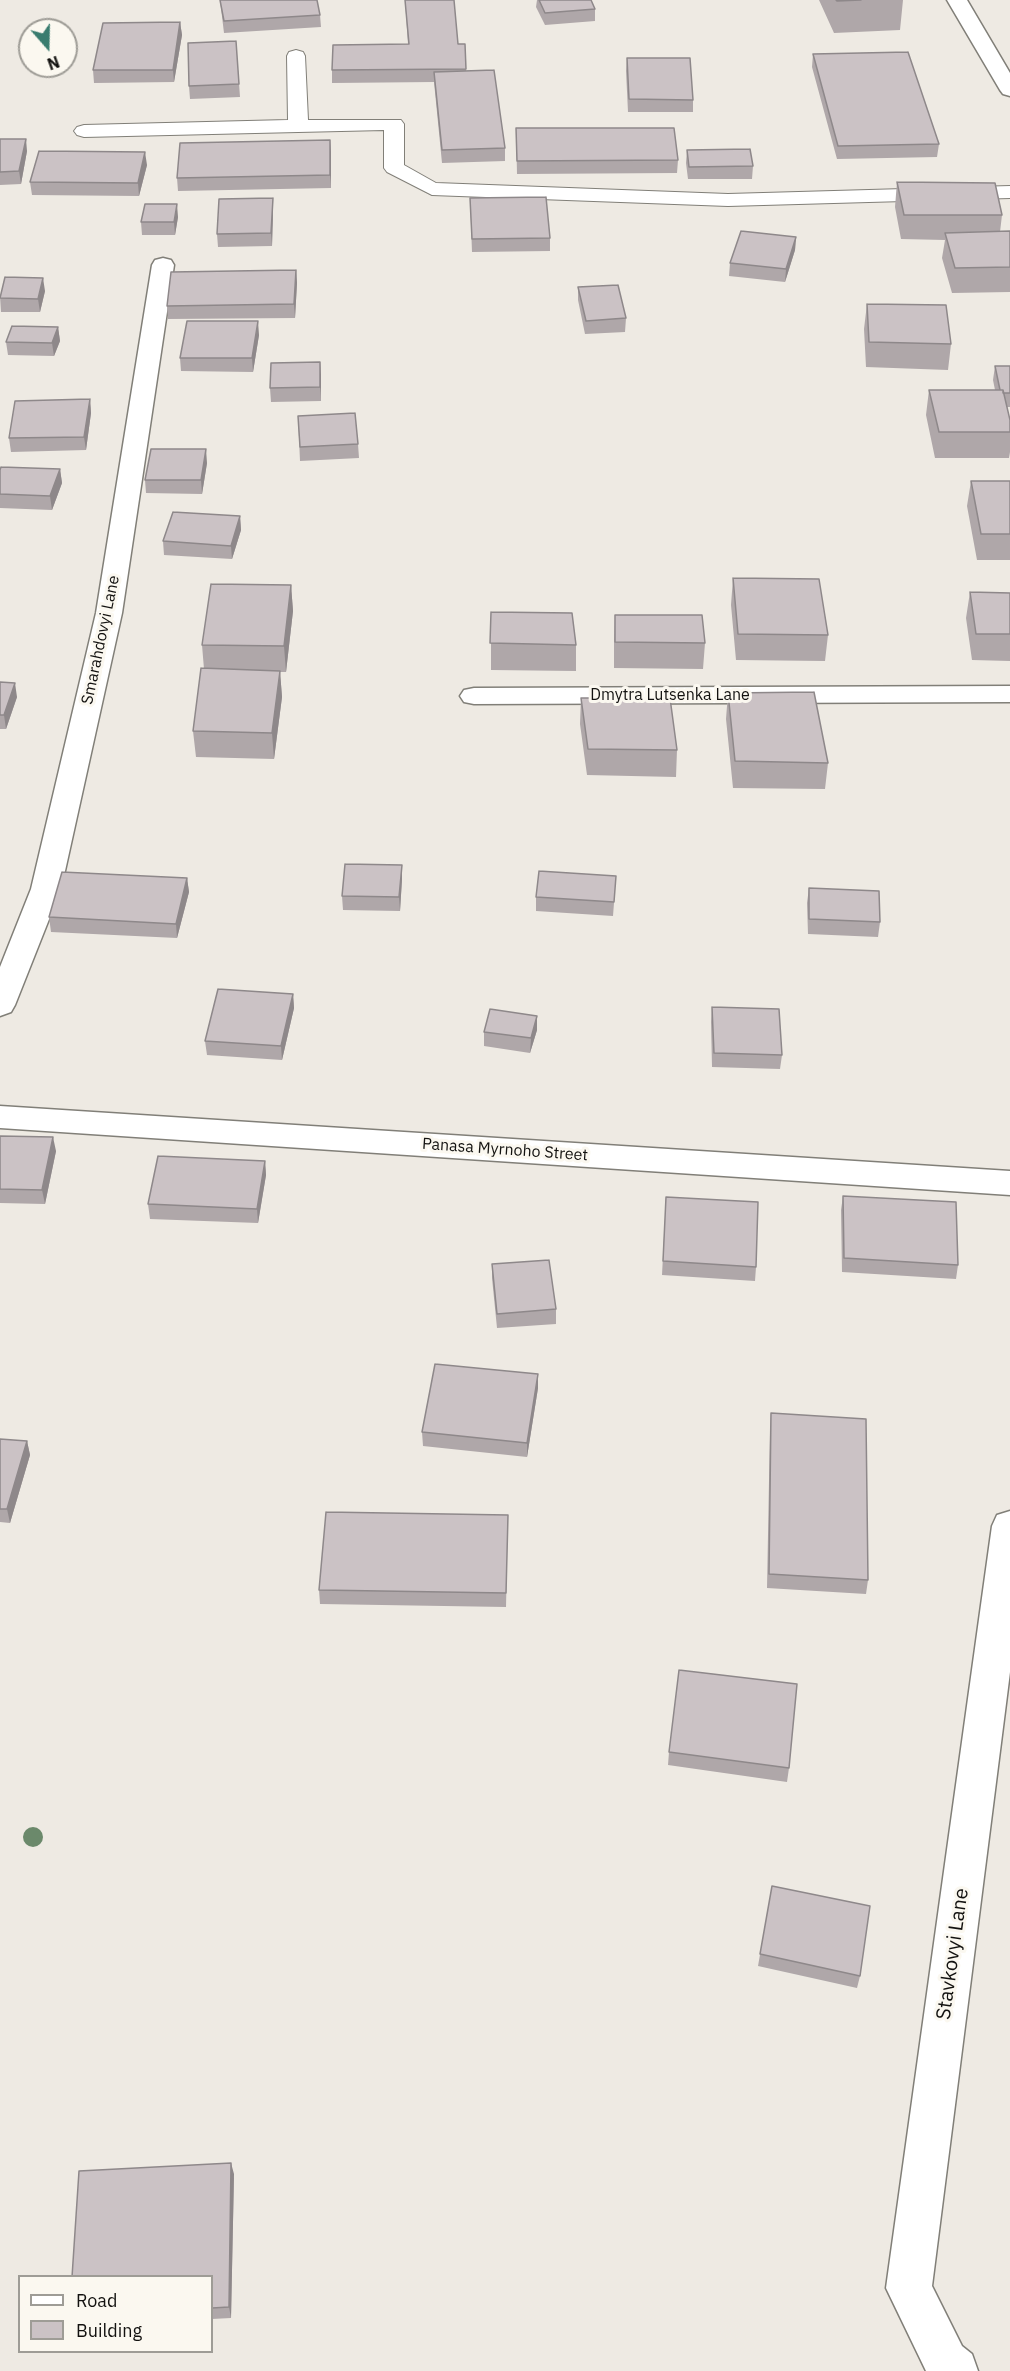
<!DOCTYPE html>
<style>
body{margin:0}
#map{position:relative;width:1010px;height:2371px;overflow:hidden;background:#eeeae3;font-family:"IBM Plex Sans",sans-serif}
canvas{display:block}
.legend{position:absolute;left:18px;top:2275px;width:195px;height:78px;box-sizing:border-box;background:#fbf8f0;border:2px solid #9e9c96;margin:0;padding:8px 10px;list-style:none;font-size:18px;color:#131210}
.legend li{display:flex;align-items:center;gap:12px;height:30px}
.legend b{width:30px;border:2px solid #9e9c96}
.north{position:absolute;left:18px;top:18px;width:60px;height:60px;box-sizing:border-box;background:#fbf8f0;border:2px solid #9e9c96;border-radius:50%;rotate:160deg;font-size:16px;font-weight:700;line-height:24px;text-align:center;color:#131210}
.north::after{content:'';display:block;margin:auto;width:21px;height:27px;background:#397c6f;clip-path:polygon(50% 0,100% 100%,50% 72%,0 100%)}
</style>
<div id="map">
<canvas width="1010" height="2371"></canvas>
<ul class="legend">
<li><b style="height:8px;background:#fff"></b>Road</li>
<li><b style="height:16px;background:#cbc2c5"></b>Building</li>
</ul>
<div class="north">N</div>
</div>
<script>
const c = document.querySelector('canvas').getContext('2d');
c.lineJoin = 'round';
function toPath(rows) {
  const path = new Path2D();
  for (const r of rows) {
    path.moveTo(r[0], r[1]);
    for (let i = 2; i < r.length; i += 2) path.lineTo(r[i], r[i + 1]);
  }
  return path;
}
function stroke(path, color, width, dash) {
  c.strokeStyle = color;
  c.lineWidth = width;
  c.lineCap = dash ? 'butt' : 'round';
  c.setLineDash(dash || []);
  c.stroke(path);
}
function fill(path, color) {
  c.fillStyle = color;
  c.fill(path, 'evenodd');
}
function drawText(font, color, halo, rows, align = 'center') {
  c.font = font + ' "IBM Plex Sans",sans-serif';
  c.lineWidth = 6;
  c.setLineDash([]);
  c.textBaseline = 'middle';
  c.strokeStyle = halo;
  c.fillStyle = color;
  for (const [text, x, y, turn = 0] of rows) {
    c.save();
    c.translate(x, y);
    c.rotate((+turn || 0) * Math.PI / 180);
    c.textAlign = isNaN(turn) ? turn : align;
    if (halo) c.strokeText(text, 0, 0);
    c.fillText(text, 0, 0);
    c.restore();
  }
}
const service = toPath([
 [296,50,303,52,305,56,308,120,401,120,404,124,404,165,436,183,728,194,1010,186,1010,198,728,206,432,195,387,172,384,168,384,130,84,137,77,135,74,131,77,127,84,125,288,120,287,56,289,52,296,50]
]);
const minor = toPath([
 [947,0,967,0,1010,73,1010,96,1003,94,1000,90,947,0],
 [163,258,171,260,174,265,122,613,61,889,15,1005,11,1012,0,1016,0,967,31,889,96,613,152,265,155,260,163,258],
 [1010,686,1010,702,474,704,464,702,460,696,464,690,474,688,1010,686],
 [0,1106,1010,1171,1010,1195,0,1128,0,1106],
 [1010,1511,1010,1672,932,2286,962,2346,972,2354,978,2371,926,2371,886,2288,992,1526,997,1515,1010,1511]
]);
const trees = [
 [33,1837]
];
const wall = toPath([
 [220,0,320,15,321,27,224,33],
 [405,0,458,44,465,44,466,71,505,148,505,161,442,163,434,82,332,83,332,70,408,44],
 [537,0,591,0,595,9,595,21,545,25,536,7],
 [819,0,903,0,900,30,834,33],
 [180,22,182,35,174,82,94,83,93,70],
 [236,41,240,97,190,99,189,86],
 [813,54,939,144,937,157,837,159,812,67],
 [627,58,693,100,693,112,628,112,626,71],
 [516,128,678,160,677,173,517,174],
 [0,139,27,151,21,184,0,185],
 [330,140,331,188,178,191,177,178],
 [687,150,753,166,752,179,688,179,686,163],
 [147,165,139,196,32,195,30,182],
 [897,182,1002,215,1000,232,1010,231,1010,292,952,293,942,258,945,240,901,239,895,207],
 [273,198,273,211,272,246,218,247,217,234],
 [470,198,550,238,550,251,472,252],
 [178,217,175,235,142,235,141,222],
 [796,237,795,250,785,282,729,276,730,263],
 [296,270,297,283,295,318,168,319,167,306],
 [578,287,626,318,625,332,585,334,578,300],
 [45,291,40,312,1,312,0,296],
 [867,304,951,344,948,370,866,367,864,329],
 [58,327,60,341,54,356,8,355,6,342],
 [259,335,253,372,181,371,180,358],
 [320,362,321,401,271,402,270,388],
 [995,366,1010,366,1010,407,1007,407,1010,420,1010,452,1009,458,935,458,926,415,929,390,995,390,993,380],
 [90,399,91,413,86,450,11,452,9,438],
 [298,416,358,444,359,458,300,461],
 [207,463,202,494,146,493,145,480],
 [60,469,62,483,52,510,0,508,0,470],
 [971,481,1010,481,1010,560,977,560,967,506],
 [240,516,241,530,232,559,164,555,163,541],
 [733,578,828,635,825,661,736,660,731,605],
 [291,585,293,611,286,672,280,672,282,697,274,759,196,757,193,731,204,669,202,645],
 [970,592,1010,593,1010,661,972,660,966,618],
 [491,612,576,645,576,671,491,670],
 [615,615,705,643,703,669,614,668,614,642],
 [0,682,17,697,6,729,0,729],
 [728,693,828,763,825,789,733,788,726,719],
 [581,698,677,750,676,777,587,775,580,724],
 [187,878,189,892,177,938,51,932,49,917],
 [402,879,400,911,343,910,342,896],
 [809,888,880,922,878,937,808,934,807,903],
 [615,890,613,916,536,911,536,897],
 [293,994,294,1008,282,1060,207,1055,205,1041],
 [712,1007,782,1055,780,1069,712,1067,711,1022],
 [537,1030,530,1053,484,1046,484,1032],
 [0,1136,56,1151,45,1204,0,1203],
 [265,1161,266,1175,258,1223,150,1219,148,1204],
 [843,1196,958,1265,956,1279,842,1272,841,1210],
 [666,1197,756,1267,755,1281,662,1275],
 [492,1264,556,1309,556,1324,497,1328,492,1278],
 [538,1374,538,1388,527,1457,423,1446,422,1432],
 [771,1413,868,1580,866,1594,767,1588,770,1427],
 [0,1439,27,1441,30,1455,10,1523,0,1522],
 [508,1515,506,1607,320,1604,319,1590],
 [669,1752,789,1768,787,1782,668,1765],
 [772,1886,860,1976,857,1988,758,1966],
 [234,2174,231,2318,212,2319,212,2277]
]);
const shadedWall = toPath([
 [180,22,182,35,174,82,173,70],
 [26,139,27,151,21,184,19,171],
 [330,140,331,152,331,188,330,175],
 [145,152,147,165,139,196,138,183],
 [273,198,273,211,272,246,271,233],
 [177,204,178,217,175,235,174,222],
 [796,237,795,250,785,282,786,269],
 [296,270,297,283,295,318,294,304],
 [43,278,45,291,40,312,38,299],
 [258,321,259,335,253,372,252,358],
 [58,327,60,341,54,356,52,343],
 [320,362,321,375,321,401,320,387],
 [90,399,91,413,86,450,84,437],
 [206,449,207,463,202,494,201,480],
 [60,469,62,483,52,510,50,496],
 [240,516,241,530,232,559,231,546],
 [291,585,293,611,286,672,284,646],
 [280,671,282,697,274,759,272,733],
 [15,683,17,697,6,729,4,715],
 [402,865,402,879,400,911,399,897],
 [187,878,189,892,177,938,176,924],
 [293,994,294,1008,282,1060,281,1046],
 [537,1016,537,1030,530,1053,531,1038],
 [53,1137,56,1151,45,1204,42,1190],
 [265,1161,266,1175,258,1223,257,1209],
 [538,1374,538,1388,527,1457,527,1443],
 [27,1441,30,1455,10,1523,7,1509],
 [231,2163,234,2174,231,2318,229,2307]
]);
const building = toPath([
 [220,0,317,0,320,15,224,21,220,0],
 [405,0,454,0,458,44,465,44,466,69,332,70,333,45,409,44,405,0],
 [539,0,591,0,595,9,545,13,539,0],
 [836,0,861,0,837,1,836,0],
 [180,22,173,70,93,70,103,23,180,22],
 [236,41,239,84,189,86,188,43,236,41],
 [908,52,939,144,838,146,813,54,908,52],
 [627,58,690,58,693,100,629,99,627,58],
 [494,70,505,148,442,150,434,72,494,70],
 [516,128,674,128,678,160,517,161,516,128],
 [0,139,26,139,19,171,0,172,0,139],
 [330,140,330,175,177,178,180,143,330,140],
 [750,149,753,166,689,167,687,150,750,149],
 [39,151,145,152,138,183,30,182,39,151],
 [897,182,995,183,1002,215,904,215,897,182],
 [546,197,550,238,472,239,470,198,546,197],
 [273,198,271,233,217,234,219,199,273,198],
 [145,204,177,204,174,222,141,222,145,204],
 [741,231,796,237,786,269,730,263,741,231],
 [1010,231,1010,267,955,268,945,233,1010,231],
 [296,270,294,304,167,306,171,272,296,270],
 [5,277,43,278,38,299,0,298,5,277],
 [618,285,626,318,586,321,578,287,618,285],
 [867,304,946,305,951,344,869,342,867,304],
 [187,321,258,321,252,358,180,358,187,321],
 [12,326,58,327,52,343,6,342,12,326],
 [320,362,320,387,270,388,271,363,320,362],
 [995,366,1010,366,1010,393,1003,393,1003,390,1000,390,995,366],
 [929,390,1003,390,1010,420,1010,432,939,432,929,390],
 [90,399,84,437,9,438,15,401,90,399],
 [355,413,358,444,300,447,298,416,355,413],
 [151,449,206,449,201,480,145,480,151,449],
 [1,467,60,469,50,496,0,494,0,470,1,467],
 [971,481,1010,481,1010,534,981,534,971,481],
 [173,512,240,516,231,546,163,541,173,512],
 [733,578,819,579,828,635,738,634,733,578],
 [211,584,291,585,284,646,202,645,211,584],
 [970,592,1010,593,1010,634,976,634,970,592],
 [491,612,572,613,576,645,490,643,491,612],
 [615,615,702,615,705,643,615,642,615,615],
 [201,668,280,671,272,733,193,731,201,668],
 [0,682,15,683,4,715,0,715,0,682],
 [814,692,828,763,735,761,728,693,814,692],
 [581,698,670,698,677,750,588,749,581,698],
 [345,864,402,865,399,897,342,896,345,864],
 [539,871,616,876,614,902,536,897,539,871],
 [62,872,187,878,176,924,49,917,62,872],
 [809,888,879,891,880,922,809,919,809,888],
 [218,989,293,994,281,1046,205,1041,218,989],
 [712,1007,779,1009,782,1055,714,1053,712,1007],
 [490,1009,537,1016,531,1038,484,1032,490,1009],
 [0,1136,53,1137,42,1190,0,1189,0,1136],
 [158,1156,265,1161,257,1209,148,1204,158,1156],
 [843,1196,956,1202,958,1265,844,1258,843,1196],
 [666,1197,758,1202,756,1267,663,1261,666,1197],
 [549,1260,556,1309,497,1314,492,1264,549,1260],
 [435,1364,538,1374,527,1443,422,1432,435,1364],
 [771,1413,866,1419,868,1580,769,1574,771,1413],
 [0,1439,27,1441,7,1509,0,1509,0,1439],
 [326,1512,508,1515,506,1593,319,1590,326,1512],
 [679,1670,797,1684,789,1768,669,1752,679,1670],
 [772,1886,870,1906,860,1976,760,1954,772,1886],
 [231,2163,229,2307,212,2308,212,2277,72,2277,79,2171,231,2163]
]);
const streetNames = [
 ["Smarahdovyi Lane",101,640,-78],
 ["Dmytra Lutsenka Lane",670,695],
 ["Panasa Myrnoho Street",505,1150,4]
];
const nearStreetnames = [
 ["Stavkovyi Lane",953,1954,-82]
];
stroke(service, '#817f78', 2);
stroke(minor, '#817f78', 3);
fill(service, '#fff');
fill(minor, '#fff');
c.fillStyle = '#6b896b';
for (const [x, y] of trees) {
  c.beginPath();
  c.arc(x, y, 10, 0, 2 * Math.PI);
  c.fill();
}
fill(wall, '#afa7a9');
fill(shadedWall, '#8e888a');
fill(building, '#cbc2c5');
stroke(building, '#8e888a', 1.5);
drawText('16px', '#131210', '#fbf8f0', streetNames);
drawText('20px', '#131210', '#fbf8f0', nearStreetnames);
</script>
